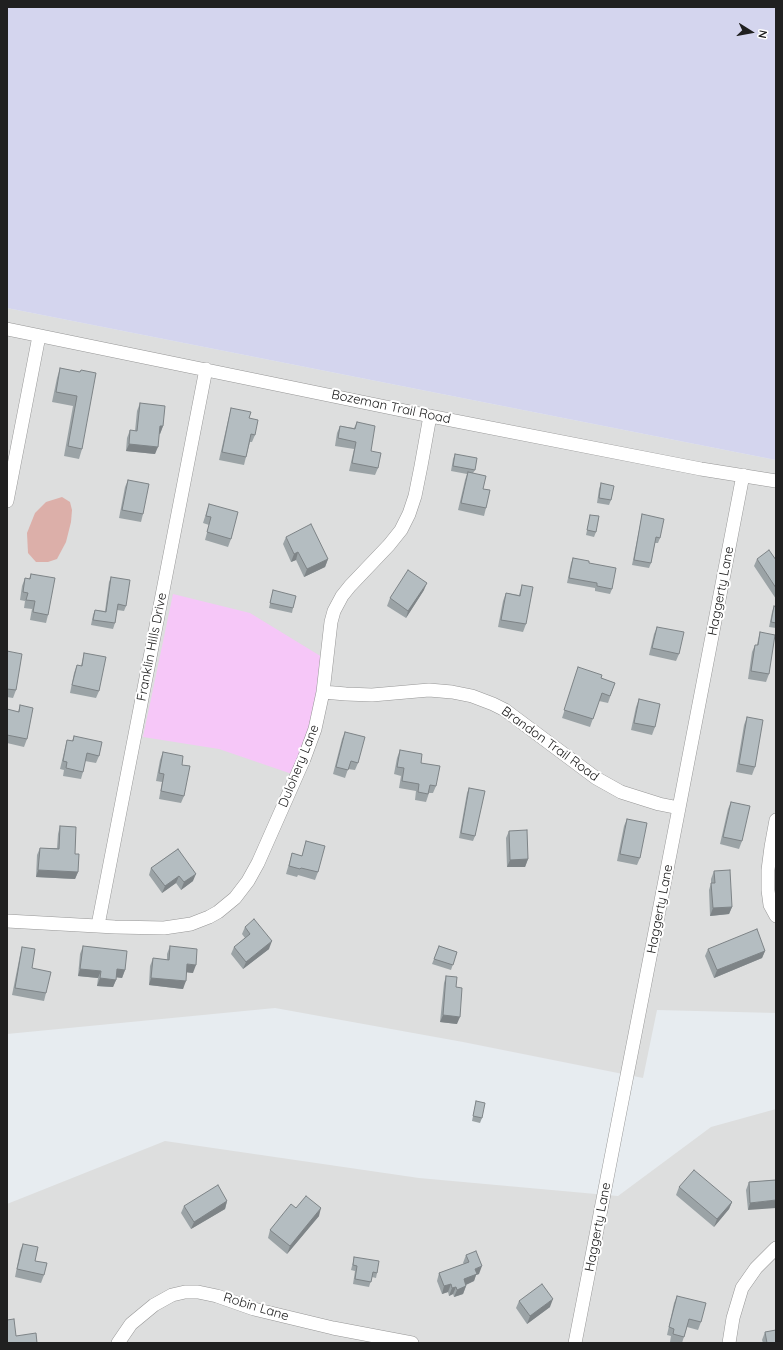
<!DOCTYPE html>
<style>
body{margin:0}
#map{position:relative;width:783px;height:1350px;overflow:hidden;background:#e7ecf0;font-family:Quicksand,sans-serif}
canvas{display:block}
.frame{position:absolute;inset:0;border:8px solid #202020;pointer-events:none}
.north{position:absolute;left:731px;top:12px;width:40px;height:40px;-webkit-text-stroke:3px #fff;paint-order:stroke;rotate:101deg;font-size:11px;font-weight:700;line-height:16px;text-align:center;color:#202020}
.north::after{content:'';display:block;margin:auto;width:14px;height:18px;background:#202020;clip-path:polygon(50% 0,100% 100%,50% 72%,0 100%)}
</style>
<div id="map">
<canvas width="783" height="1350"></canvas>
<div class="frame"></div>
<div class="north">N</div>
</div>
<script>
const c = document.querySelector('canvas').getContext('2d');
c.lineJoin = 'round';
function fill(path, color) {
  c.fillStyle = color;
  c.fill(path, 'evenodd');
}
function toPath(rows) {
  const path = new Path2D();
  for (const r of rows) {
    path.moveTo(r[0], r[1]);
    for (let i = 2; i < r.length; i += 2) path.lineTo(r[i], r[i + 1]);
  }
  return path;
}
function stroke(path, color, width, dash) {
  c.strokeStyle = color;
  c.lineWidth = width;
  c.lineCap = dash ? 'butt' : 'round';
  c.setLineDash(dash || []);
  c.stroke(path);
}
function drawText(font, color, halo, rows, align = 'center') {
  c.font = font + ' Quicksand,sans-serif';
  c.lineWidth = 4;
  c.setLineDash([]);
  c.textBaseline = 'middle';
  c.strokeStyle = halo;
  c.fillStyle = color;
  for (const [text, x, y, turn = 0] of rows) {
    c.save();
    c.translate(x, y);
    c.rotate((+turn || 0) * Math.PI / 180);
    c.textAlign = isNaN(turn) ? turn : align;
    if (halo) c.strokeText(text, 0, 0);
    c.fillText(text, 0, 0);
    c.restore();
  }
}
const residential = toPath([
 [7,308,776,460,776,1013,657,1010,643,1078,463,1042,275,1008,7,1034],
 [776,1109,776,1343,7,1343,7,1204,165,1141,419,1178,618,1196,711,1127]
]);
const farmland = toPath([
 [7,7,776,7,776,460,7,308]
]);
const park = toPath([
 [173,594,250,613,322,657,313,715,292,774,219,749,143,737]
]);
const water = toPath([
 [62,497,70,502,72,510,71,522,66,542,57,559,48,562,36,562,28,553,27,533,35,513,46,502]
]);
const minor = toPath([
 [7,329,430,416,701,469,776,481],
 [7,501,39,336],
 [323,692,346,694,372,695,429,690,452,692,472,696,493,704,505,710,596,778,621,792,659,804,679,808],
 [776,820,771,847,768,870,768,890,770,905,776,916],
 [7,921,115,927,164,928,191,924,209,917,218,912,235,898,248,881,258,863,304,759,315,729,323,692,331,622,334,611,342,596,350,586,389,545,401,530,409,514,415,496,421,466,430,416],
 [98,925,206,369],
 [118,1343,131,1324,154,1305,172,1295,185,1292,198,1292,217,1296,254,1309,333,1328,412,1343],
 [575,1343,679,808,743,475],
 [729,1343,733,1318,742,1288,756,1268,776,1248]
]);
const wall = toPath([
 [60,368,80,372,82,449,79,459,64,456,73,406,52,402,57,378],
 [140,403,163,426,160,434,159,433,155,454,126,451,127,438,130,430,135,431,137,411],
 [231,408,249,418,255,435,252,442,250,442,246,457,244,465,219,460,229,416],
 [357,422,378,468,375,475,349,471,354,449,335,446,337,433,340,426,354,428],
 [455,454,475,470,473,473,483,489,486,508,484,516,458,510,465,480,467,474,451,471,453,459],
 [128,480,143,514,141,522,119,518,125,487],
 [601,483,611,500,609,505,597,503,599,489],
 [209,504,231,539,228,547,205,540,209,525,203,523],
 [642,514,660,538,658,543,655,543,651,563,649,568,632,565,641,520],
 [590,515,596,532,594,537,586,535],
 [286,537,328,559,325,567,304,577,296,560,291,562,283,544],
 [573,558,589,563,612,589,610,594,595,591,595,588,567,583,571,563],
 [757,559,776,560,776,599,754,566],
 [31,574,48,615,46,623,30,620,32,609,24,608,25,601,20,600,22,586,25,578,29,579],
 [111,577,126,606,124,611,117,610,115,623,113,629,91,625,93,615,95,610,105,611,109,582],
 [522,585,526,624,523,632,498,627,503,601,506,593,519,595],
 [273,590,293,608,292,613,269,608],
 [424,590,406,618,387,606,390,598],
 [774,606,776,607,776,628,769,627,772,612],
 [657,627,679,654,676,661,649,655,654,634],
 [760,632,769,674,766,682,748,679,752,652,755,645,757,645,758,640],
 [7,651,16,690,13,698,7,697],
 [84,653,99,691,96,698,70,693,74,673,77,665,81,666],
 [576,675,601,678,615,683,608,703,599,701,590,727,562,718],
 [639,699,655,727,652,735,631,730,636,707],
 [20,705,27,739,24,747,7,743,7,709,18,712],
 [747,717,755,767,752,775,736,772,744,725],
 [345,732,358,763,355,770,348,769,345,778,333,774,342,739],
 [74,736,99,756,96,763,85,761,83,772,81,779,63,776,64,770,60,769,65,748,67,740,72,741],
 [400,750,421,763,436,786,433,793,429,793,426,802,415,800,416,791,399,788,401,776,394,774,397,758],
 [163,752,182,765,184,796,181,803,159,799,162,782,156,781,160,760],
 [469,788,475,836,473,841,459,838,467,793],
 [731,802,742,841,739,849,720,844,728,809],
 [627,819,640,858,637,865,617,861,624,826],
 [60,826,75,854,78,872,75,879,36,877,37,855,40,848,57,848,58,834],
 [509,831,528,859,525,867,507,867,506,838],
 [306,841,318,872,315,880,298,875,297,877,286,874,292,853,302,856],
 [178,849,193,881,181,890,176,883,162,893,149,875,151,868],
 [714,871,732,907,729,914,710,916,709,890,711,883,711,879],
 [245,927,269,949,243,969,231,954,234,947,245,938,242,934],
 [83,946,125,970,122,978,116,977,116,980,113,987,97,986,98,978,78,976,80,954],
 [170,946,193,973,186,972,183,989,149,985,150,966,153,958,167,960,167,954],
 [439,946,457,952,451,970,432,964],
 [22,947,32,968,46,993,44,1001,12,995,20,955],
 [708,949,765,951,762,958,714,978,705,956],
 [446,976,456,987,457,1024,440,1022,444,983],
 [476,1101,482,1118,480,1123,472,1121],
 [776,1180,748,1210,746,1190,749,1182],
 [679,1187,732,1202,729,1209,714,1227,676,1195],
 [227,1201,225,1209,191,1229,181,1213,184,1206],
 [296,1208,319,1216,287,1254,268,1238,270,1230],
 [23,1244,35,1261,44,1275,41,1283,15,1277,20,1251],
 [466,1255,479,1274,476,1275,474,1281,466,1285,466,1286,463,1294,454,1297,453,1294,449,1296,448,1292,442,1294,437,1281,439,1273,464,1264,463,1263],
 [354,1257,377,1273,376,1278,372,1277,369,1287,353,1284,355,1271,351,1270,353,1262],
 [677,1296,701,1322,698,1330,687,1327,682,1343,674,1343,670,1342,671,1336,667,1335,674,1303],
 [519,1301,550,1307,527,1324,516,1308],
 [765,1332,776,1343,763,1343,762,1340]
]);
const shadedWall = toPath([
 [160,426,163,426,160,434,157,433],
 [129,444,158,447,155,454,126,451],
 [298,552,296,560,291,562,294,554],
 [328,559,325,567,304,577,307,569],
 [427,583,424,590,406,618,408,611],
 [528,859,525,867,507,867,510,860],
 [38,870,78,872,75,879,36,877],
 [196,874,193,881,181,890,184,882],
 [179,876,176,883,162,893,165,886],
 [732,907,729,914,710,916,713,908],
 [272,941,269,949,243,969,246,962],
 [765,951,762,958,714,978,717,970],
 [187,964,196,965,193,973,184,972],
 [80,969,101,971,98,978,78,976],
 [117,969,125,970,122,978,114,977],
 [100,978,116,980,113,987,97,986],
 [151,978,186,981,183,989,149,985],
 [443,1015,460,1017,457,1024,440,1022],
 [776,1200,776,1208,748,1210,750,1203],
 [227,1201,225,1209,191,1229,194,1222],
 [732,1202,729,1209,714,1227,717,1219],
 [321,1208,319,1216,287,1254,290,1246],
 [482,1266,479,1274,476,1275,474,1281,461,1287,464,1279,475,1269],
 [451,1284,448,1292,442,1294,444,1286],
 [466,1286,463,1294,454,1297,457,1290],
 [456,1287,453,1294,449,1296,452,1288],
 [553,1299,550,1307,527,1324,530,1316]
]);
const building = toPath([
 [60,368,80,372,81,370,96,373,82,449,68,446,77,396,56,392,60,368],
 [140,403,165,406,163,426,160,426,158,447,129,444,130,430,137,431,140,403],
 [231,408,251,412,249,418,258,420,255,435,251,434,246,457,222,452,231,408],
 [357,422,375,426,371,451,381,453,378,468,352,463,356,442,338,438,340,426,355,429,357,422],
 [455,454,477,458,475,470,453,466,455,454],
 [468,472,486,476,483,489,490,490,486,508,461,503,468,472],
 [128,480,149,484,143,514,122,510,128,480],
 [601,483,614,486,611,500,599,498,601,483],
 [209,504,238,512,231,539,207,532,211,517,206,516,209,504],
 [642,514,664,519,660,538,656,537,651,563,634,560,642,514],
 [590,515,599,516,596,532,587,530,590,515],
 [311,524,328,559,307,569,298,552,294,554,286,537,311,524],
 [769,550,776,560,776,588,757,559,769,550],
 [573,558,589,561,589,563,616,568,612,589,597,586,597,583,569,578,573,558],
 [408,570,427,583,408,611,390,598,408,570],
 [31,574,55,578,48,615,33,612,35,601,26,600,28,593,23,592,25,578,30,579,31,574],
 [111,577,130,580,126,606,118,604,115,623,93,620,95,610,106,612,111,577],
 [522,585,533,587,526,624,501,620,506,593,520,596,522,585],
 [273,590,296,596,293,608,270,603,273,590],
 [774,606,776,607,776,623,771,622,774,606],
 [657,627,684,632,679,654,652,648,657,627],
 [760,632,775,635,769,674,751,671,755,645,758,645,760,632],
 [7,651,22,654,16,690,7,689,7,651],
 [84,653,106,657,99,691,72,685,77,665,82,666,84,653],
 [578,667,602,675,601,678,615,683,610,696,602,693,593,719,564,710,578,667],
 [639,699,660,704,655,727,634,723,639,699],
 [20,705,33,708,27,739,7,735,7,709,19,712,20,705],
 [747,717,763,720,755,767,739,764,747,717],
 [345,732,365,737,358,763,351,761,348,770,336,767,345,732],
 [74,736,102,742,99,756,87,753,83,772,66,768,67,762,63,761,67,740,73,741,74,736],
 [400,750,422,754,421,763,440,766,436,786,430,785,428,794,418,792,419,784,402,781,404,768,397,767,400,750],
 [163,752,183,756,182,765,190,766,184,796,161,791,164,774,159,773,163,752],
 [469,788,485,791,475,836,461,833,469,788],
 [731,802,750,806,742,841,723,837,731,802],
 [627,819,647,823,640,858,620,854,627,819],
 [60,826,76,827,75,854,79,854,78,872,38,870,40,848,59,849,60,826],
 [527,830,528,859,510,860,509,831,527,830],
 [306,841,325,846,318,872,301,868,300,869,289,866,292,853,302,856,306,841],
 [178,849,196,874,184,882,179,876,165,886,151,868,178,849],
 [730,870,732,907,713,908,711,883,715,883,714,871,730,870],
 [254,919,272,941,246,962,234,947,250,934,245,927,254,919],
 [757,929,765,951,717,970,708,949,757,929],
 [83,946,127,951,125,970,117,969,116,980,100,978,101,971,80,969,83,946],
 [170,946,197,949,196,965,187,964,186,981,151,978,153,958,169,960,170,946],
 [439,946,457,952,453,965,434,959,439,946],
 [22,947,35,949,32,968,51,972,46,993,15,988,22,947],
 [446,976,457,977,456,987,462,988,460,1017,443,1015,446,976],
 [476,1101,485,1103,482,1118,473,1116,476,1101],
 [694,1170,732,1202,717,1219,679,1187,694,1170],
 [776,1180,776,1200,750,1203,749,1182,776,1180],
 [218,1185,227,1201,194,1222,184,1206,218,1185],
 [306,1196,321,1208,290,1246,270,1230,291,1204,296,1208,306,1196],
 [23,1244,38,1247,35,1261,47,1263,44,1275,17,1269,23,1244],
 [476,1251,482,1266,475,1269,477,1274,464,1279,466,1286,457,1290,456,1287,452,1288,451,1284,444,1286,439,1273,469,1262,466,1255,476,1251],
 [354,1257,379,1261,377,1273,373,1272,371,1282,355,1279,357,1266,353,1265,354,1257],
 [542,1284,553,1299,530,1316,519,1301,542,1284],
 [677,1296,706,1303,701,1322,689,1319,684,1337,673,1334,674,1329,669,1327,677,1296],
 [14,1319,16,1336,36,1333,37,1343,7,1343,7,1320,14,1319],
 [776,1330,776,1343,767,1343,765,1332,776,1330]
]);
const streetNames = [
 ["Bozeman Trail Road",391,407,12],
 ["Haggerty Lane",721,591,-79],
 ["Franklin Hills Drive",152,647,-79],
 ["Brandon Trail Road",550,744,36],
 ["Dulohery Lane",299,766,-68],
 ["Haggerty Lane",660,909,-79],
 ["Haggerty Lane",598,1227,-79],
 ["Robin Lane",256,1307,17]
];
fill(residential, '#dddede');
fill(farmland, '#d4d5ee');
fill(park, '#f6c7f8');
fill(water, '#dcafa9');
stroke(minor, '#979797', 14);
stroke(minor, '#fff', 13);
fill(wall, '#9ba3a6');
fill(shadedWall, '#7e8487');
fill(building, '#b4bdc1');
stroke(building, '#7e8487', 1);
drawText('13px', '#202020', '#fff', streetNames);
</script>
